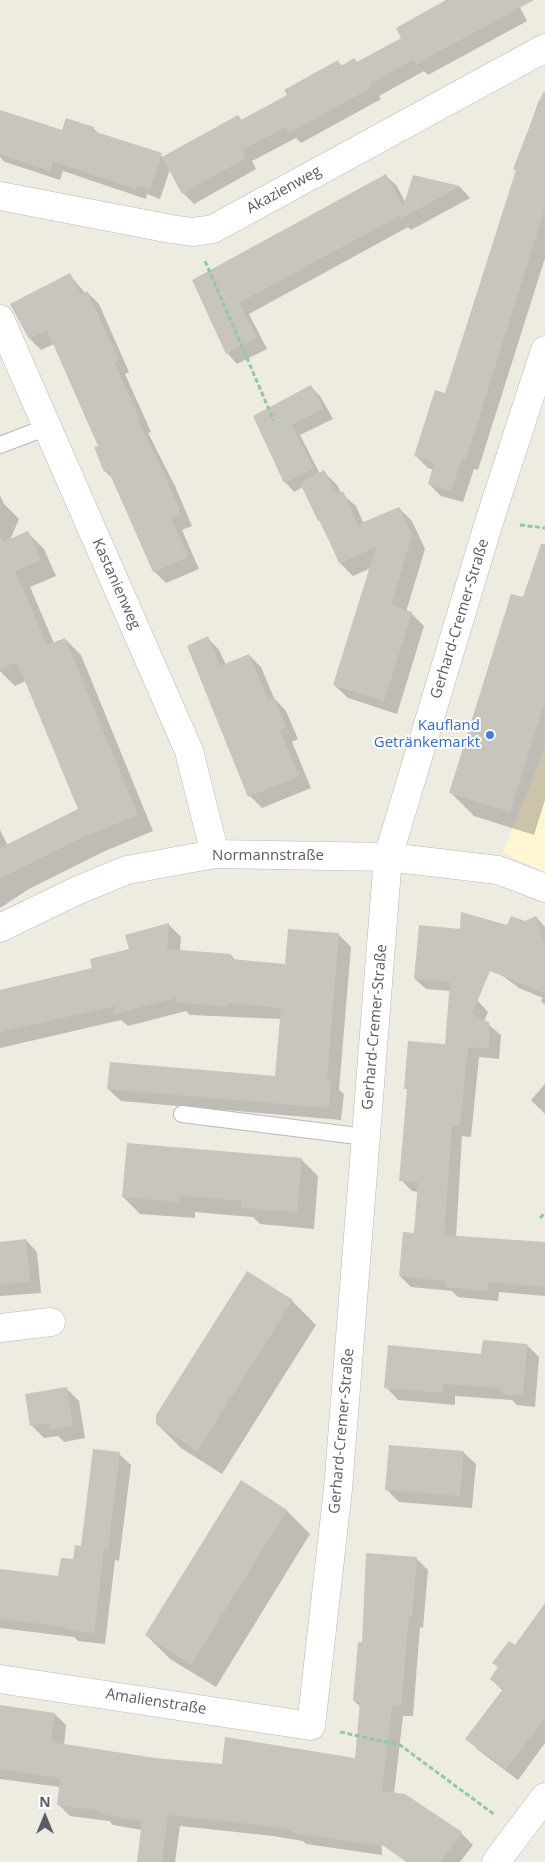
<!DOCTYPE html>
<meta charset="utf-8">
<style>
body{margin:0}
#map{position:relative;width:545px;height:1862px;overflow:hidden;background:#eeebe1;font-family:"Open Sans",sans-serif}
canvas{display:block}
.north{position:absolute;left:20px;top:1792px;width:50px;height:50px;-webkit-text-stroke:4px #fff;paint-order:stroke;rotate:0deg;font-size:14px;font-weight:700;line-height:20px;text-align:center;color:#595d63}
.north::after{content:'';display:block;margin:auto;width:18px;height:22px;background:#595d63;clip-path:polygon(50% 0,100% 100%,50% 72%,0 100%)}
</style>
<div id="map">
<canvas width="545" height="1862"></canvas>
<div class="north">N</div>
</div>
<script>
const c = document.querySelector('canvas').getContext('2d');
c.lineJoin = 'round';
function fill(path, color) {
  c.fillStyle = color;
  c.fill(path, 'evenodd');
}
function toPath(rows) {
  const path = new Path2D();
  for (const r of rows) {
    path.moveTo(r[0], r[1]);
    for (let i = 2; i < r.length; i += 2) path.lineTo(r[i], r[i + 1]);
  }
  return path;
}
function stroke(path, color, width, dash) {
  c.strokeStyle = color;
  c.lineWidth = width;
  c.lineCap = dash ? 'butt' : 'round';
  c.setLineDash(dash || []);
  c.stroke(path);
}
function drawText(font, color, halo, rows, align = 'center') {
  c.font = font + ' "Open Sans",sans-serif';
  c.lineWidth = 4;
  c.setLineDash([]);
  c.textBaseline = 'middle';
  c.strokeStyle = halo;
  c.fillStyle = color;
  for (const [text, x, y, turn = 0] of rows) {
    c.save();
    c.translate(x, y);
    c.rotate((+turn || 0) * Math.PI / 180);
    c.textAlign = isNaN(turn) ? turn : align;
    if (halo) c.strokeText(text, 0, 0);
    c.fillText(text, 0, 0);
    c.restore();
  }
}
const commercial = toPath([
 [545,747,545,872,503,853]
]);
const shadow = toPath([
 [449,0,516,0,527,21,428,75,424,71,379,96,381,99,301,143,296,138,252,161,256,169,194,204,183,193,170,169,160,199,147,194,146,199,63,171,60,180,5,162,0,157,0,111,62,132,93,128,100,135,164,157,238,116,243,121,288,96,338,62,342,66,358,63,403,38],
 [539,100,545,102,545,258,478,470,474,469,463,502,441,496,429,484,433,470,428,468,416,456,446,395,517,171,515,169],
 [386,176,397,186,406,204,414,177,460,187,470,198,411,230,408,227,249,314,267,349,237,364,227,353,194,281],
 [70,275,85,293,87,292,99,304,129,372,125,374,151,432,148,433,175,486,192,526,182,530,199,569,166,583,154,571,114,480,105,471,99,446,54,344,41,350,30,339],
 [310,386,320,396,333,419,300,435,320,474,324,472,337,485,341,493,356,506,364,524,399,508,412,521,425,549,406,612,411,613,424,626,397,714,348,698,334,685,371,568,353,576,340,563,303,487,294,492,285,482,255,417],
 [0,495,4,504,19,519,10,540,28,533,44,549,56,576,30,587,54,643,65,639,81,655,153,831,105,851,29,889,0,908,0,830,8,846,80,810,26,681,15,686,0,671],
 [545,552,545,800,534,835,474,816,450,792,523,599],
 [207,637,219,650,226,665,249,655,261,667,274,698,286,711,298,739,292,742,311,788,262,808,250,796,188,646],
 [536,917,545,927,545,1005,541,1001,543,998,519,988,481,960,477,1000,488,1012,484,1021,501,1035,499,1059,479,1057,471,1137,462,1136,456,1237,545,1243,545,1296,499,1292,498,1301,458,1297,452,1291,411,1287,400,1276,416,1234,419,1192,412,1191,401,1180,408,1091,406,1088,446,1045,451,991,426,989,415,979,461,930,508,926,525,923],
 [169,925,181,937,180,951,231,955,236,961,286,965,338,934,351,947,339,1090,344,1094,341,1120,121,1101,108,1089,276,1077,281,1019,190,1015,186,1011,128,1026,121,1020,0,1048,0,991,94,969],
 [545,1084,545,1114,531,1100],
 [301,1159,318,1176,314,1229,260,1224,253,1217,228,1215,195,1212,195,1218,140,1214,123,1197],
 [26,1240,37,1252,41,1293,0,1296,0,1243],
 [292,1301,316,1325,222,1474,181,1448,157,1424],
 [527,1345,539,1357,535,1407,517,1405,512,1400,455,1396,455,1405,398,1400,386,1387,482,1355],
 [67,1389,79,1401,85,1438,64,1442,58,1436,44,1438,32,1426],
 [463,1452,476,1464,472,1508,399,1502,386,1489],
 [119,1454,131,1465,119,1561,115,1560,105,1644,78,1641,74,1637,0,1628,0,1570,59,1578,75,1560,82,1547],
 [241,1482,287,1511,310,1534,216,1687,170,1659,146,1635],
 [416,1558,428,1570,423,1628,420,1627,413,1716,403,1716,394,1794,404,1795,461,1833,473,1845,460,1862,407,1862,381,1834,382,1855,306,1844,303,1841,273,1836,180,1826,175,1862,140,1862,142,1830,113,1825,109,1821,70,1816,58,1804,60,1787,0,1779,0,1706,55,1714,66,1725,64,1745,208,1766,356,1759,361,1707,354,1701,363,1643],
 [545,1606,545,1743,518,1780,478,1750,467,1739,503,1691,491,1679]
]);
const building = toPath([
 [446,0,534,0,416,64,413,60,369,85,371,88,289,133,286,127,242,150,246,158,182,194,162,157,238,115,241,120,287,95,284,90,338,60,341,66,354,58,357,62,401,38,396,28],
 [543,92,545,92,545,208,466,459,462,458,451,491,428,484,434,463,414,456,435,390,445,393,516,170,513,169],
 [0,110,62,130,66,118,94,127,93,131,162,153,150,189,137,185,136,189,53,161,50,171,0,154],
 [386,174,403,207,413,175,460,186,399,220,401,215,239,303,257,338,226,354,192,280],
 [70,273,81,294,87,291,119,360,114,362,140,420,138,421,164,473,181,514,171,518,188,557,153,572,108,470,104,472,94,447,98,446,47,330,29,339,10,304],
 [311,385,324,409,292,425,314,468,284,483,253,416],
 [324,470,337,494,343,491,360,529,361,523,399,507,412,535,391,605,412,612,384,701,333,685,376,547,339,563,320,520,318,521,300,483],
 [28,531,41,560,15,571,47,645,65,638,138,815,88,835,0,879,0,848,78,809,17,662,0,669,0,536,3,542],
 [541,544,545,544,545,701,510,812,449,793,511,594,523,597],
 [208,636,220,666,249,654,268,700,274,697,286,727,280,730,299,776,248,797,187,646],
 [461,912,507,925,511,916,525,921,536,916,545,948,545,993,490,971,472,1014,490,1023,489,1048,468,1047,460,1126,452,1126,444,1235,545,1242,545,1287,488,1282,487,1291,446,1287,446,1281,399,1276,403,1232,414,1233,418,1182,399,1181,407,1089,404,1089,408,1041,445,1044,450,982,414,979,419,925,460,929],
 [169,923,167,949,231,954,231,959,285,964,288,929,339,933,327,1080,331,1080,329,1108,107,1089,110,1062,275,1076,281,1008,227,1003,227,1007,176,1002,177,998,114,1014,115,1006,0,1032,0,990,92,968,90,959,129,949,125,935],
 [127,1143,302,1158,297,1212,241,1208,242,1201,210,1198,179,1196,178,1202,122,1197],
 [26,1239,30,1282,0,1284,0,1242],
 [247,1271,293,1300,197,1451,156,1424,156,1415],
 [483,1340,527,1344,523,1395,503,1394,499,1388,443,1384,443,1393,384,1388,388,1345,481,1354],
 [67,1387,73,1426,50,1430,49,1423,30,1426,25,1394],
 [389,1445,464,1451,460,1496,385,1490],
 [93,1449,120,1452,108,1550,104,1549,94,1633,65,1629,65,1627,0,1619,0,1569,58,1576,61,1558,73,1559,75,1545,81,1546],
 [241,1480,287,1510,191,1665,145,1635],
 [366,1553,417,1557,412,1617,409,1616,401,1706,392,1705,382,1791,405,1794,462,1832,441,1862,406,1862,384,1846,293,1833,293,1830,261,1825,168,1815,162,1862,137,1862,142,1821,100,1814,101,1811,57,1805,60,1778,0,1769,0,1705,55,1713,51,1742,155,1758,222,1764,225,1737,355,1758,360,1702,353,1701,358,1642,362,1642],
 [545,1603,545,1718,506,1769,465,1739,503,1689,490,1679,498,1667,492,1663,509,1641,515,1645]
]);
const path = toPath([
 [205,261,274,421],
 [520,525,545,528],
 [540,1218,545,1213],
 [340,1732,400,1745,495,1815]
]);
const service = toPath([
 [0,445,47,427],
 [182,1114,366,1137]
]);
const minor = toPath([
 [0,196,171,229,193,232,213,229,545,48],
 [0,319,189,751,215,854],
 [0,928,76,891,127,870,215,854,388,857,498,870,545,888],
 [0,1328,51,1322],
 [0,1679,311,1726,338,1489,388,857,489,522,545,350],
 [496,1862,545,1797]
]);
const markers = [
 [490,735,5,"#3f7fe0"]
];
const streetNames = [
 ["Akazienweg",284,190,-29],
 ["Kastanienweg",116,584,66],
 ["Gerhard-Cremer-Straße",460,619,-73],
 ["Normannstraße",268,856],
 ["Gerhard-Cremer-Straße",375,1027,-85],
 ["Gerhard-Cremer-Straße",342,1431,-85],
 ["Amalienstraße",156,1702,9]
];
const shopNames = [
 ["Kaufland",480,726],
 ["Getränkemarkt",480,743]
];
fill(commercial, '#fff6d4');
fill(shadow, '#0003');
fill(building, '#c8c5be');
stroke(service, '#b6b9be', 18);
stroke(minor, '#b6b9be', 29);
stroke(path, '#94c8a4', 3, [5, 2.5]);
stroke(service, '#fff', 16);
stroke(minor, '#fff', 28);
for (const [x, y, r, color] of markers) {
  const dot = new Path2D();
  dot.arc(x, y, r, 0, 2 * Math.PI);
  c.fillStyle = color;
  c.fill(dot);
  stroke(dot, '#fff', 2);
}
drawText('15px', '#595d63', '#fff', streetNames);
drawText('15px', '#366cbe', '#fff', shopNames, 'right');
</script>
